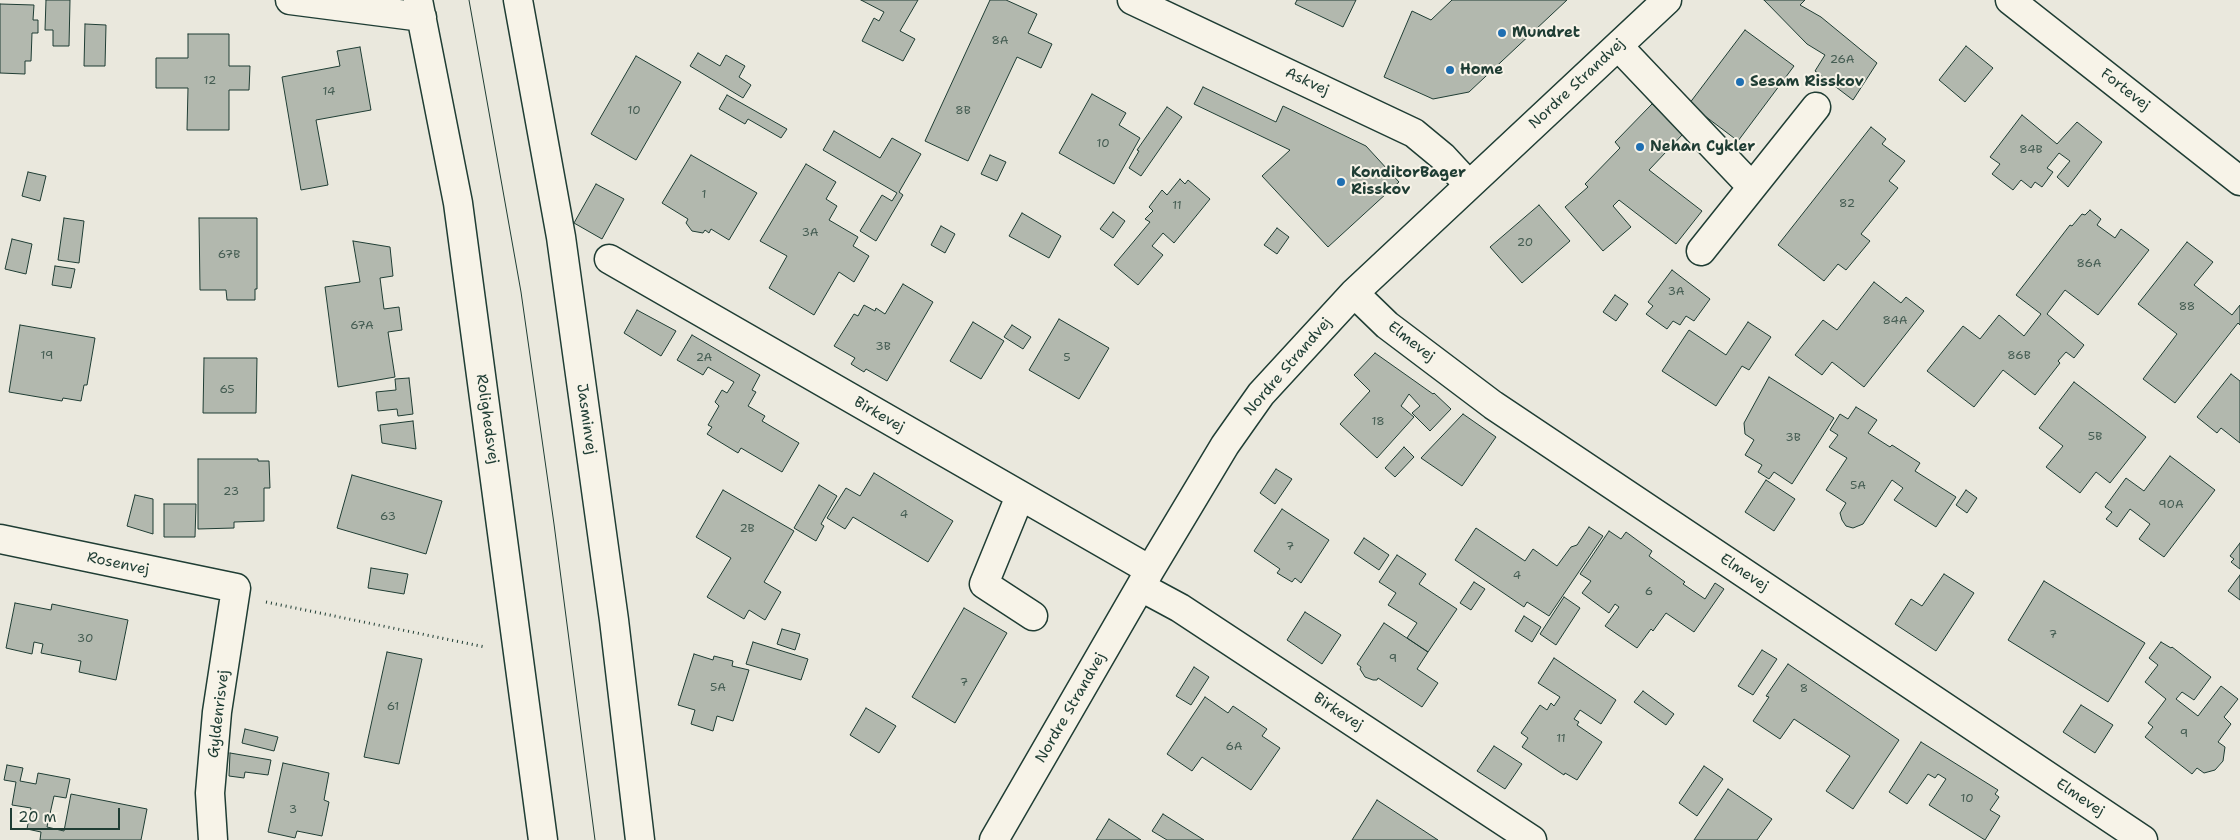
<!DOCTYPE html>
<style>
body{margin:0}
#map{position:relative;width:2240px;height:840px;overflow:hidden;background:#eae8dd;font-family:"Shantell Sans",sans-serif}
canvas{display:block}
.scale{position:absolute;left:10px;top:808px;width:110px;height:22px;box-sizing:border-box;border:2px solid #1f3d34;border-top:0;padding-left:6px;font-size:15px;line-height:18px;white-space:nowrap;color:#1f3d34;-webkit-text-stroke:4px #f7f3e8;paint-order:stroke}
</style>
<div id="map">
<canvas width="2240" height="840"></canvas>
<div class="scale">20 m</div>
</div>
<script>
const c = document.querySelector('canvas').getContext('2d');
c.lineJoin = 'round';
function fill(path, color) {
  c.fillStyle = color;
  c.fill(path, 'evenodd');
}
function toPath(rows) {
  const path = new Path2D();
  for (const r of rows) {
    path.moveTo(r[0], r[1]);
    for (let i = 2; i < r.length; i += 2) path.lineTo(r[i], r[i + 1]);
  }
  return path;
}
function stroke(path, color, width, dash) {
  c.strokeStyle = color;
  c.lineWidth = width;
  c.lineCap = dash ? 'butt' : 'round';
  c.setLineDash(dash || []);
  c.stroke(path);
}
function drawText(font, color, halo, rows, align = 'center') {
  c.font = font + ' "Shantell Sans",sans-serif';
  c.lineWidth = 4;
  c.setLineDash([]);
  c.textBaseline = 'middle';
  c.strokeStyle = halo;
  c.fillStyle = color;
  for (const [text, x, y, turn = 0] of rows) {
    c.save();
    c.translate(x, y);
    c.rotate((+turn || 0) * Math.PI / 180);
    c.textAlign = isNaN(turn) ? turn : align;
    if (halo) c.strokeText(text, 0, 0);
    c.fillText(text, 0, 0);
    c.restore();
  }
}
const building = toPath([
 [46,0,70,0,69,46,53,46,53,30,45,30,46,0],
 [861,0,918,0,900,31,915,39,903,61,862,41,874,18,879,21,884,12,861,0],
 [990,0,1006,0,1037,14,1028,33,1052,44,1041,68,1017,57,968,161,925,141,990,0],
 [1297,0,1356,0,1343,27,1295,4,1297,0],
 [1452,0,1567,0,1469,92,1433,99,1384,77,1412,11,1431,20,1452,0],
 [1764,0,1805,0,1800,5,1821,17,1877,63,1853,100,1815,71,1825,55,1807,44,1764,0],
 [0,4,34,5,33,20,38,20,38,33,32,33,31,61,25,61,25,74,0,73,0,4],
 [85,24,106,25,105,66,84,66,85,24],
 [1745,30,1794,66,1738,141,1689,104,1745,30],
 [188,34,229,34,229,66,250,66,249,90,229,90,229,130,187,130,188,88,156,88,156,58,188,58,188,34],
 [1966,46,1993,68,1965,102,1939,80,1966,46],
 [360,47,371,110,316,120,328,185,301,190,282,77,340,66,337,51,360,47],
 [698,53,720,66,726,55,745,66,739,77,751,85,743,98,690,66,698,53],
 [636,56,681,82,636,160,591,134,636,56],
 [1203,87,1276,122,1283,106,1366,146,1399,182,1328,247,1262,176,1290,150,1194,104,1203,87],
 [1092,94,1126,113,1119,125,1140,138,1114,184,1059,153,1092,94],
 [727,95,787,129,781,138,748,119,745,124,719,109,727,95],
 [1652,104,1683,134,1649,170,1702,211,1676,244,1619,200,1613,206,1631,227,1603,251,1565,207,1588,187,1585,184,1620,148,1615,142,1652,104],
 [1167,107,1182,117,1141,176,1129,168,1139,151,1137,150,1167,107],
 [2022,115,2057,144,2077,122,2102,142,2068,187,2057,177,2070,161,2059,153,2047,168,2053,172,2042,187,2035,182,2031,188,2021,180,2013,190,1992,174,2000,164,1990,157,2022,115],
 [1871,127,1886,139,1882,144,1905,161,1889,181,1898,188,1861,234,1870,241,1846,270,1838,264,1824,281,1778,245,1871,127],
 [834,131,880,158,892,138,921,154,899,192,903,195,876,241,860,231,882,195,892,201,897,193,823,150,834,131],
 [691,155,757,193,729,240,711,229,709,233,705,230,703,233,692,231,686,223,688,219,662,203,691,155],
 [990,155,1006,162,997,181,981,174,990,155],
 [806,164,836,182,826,199,837,206,829,220,858,237,853,246,869,256,854,282,839,272,814,315,769,288,787,256,760,241,806,164],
 [28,172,46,176,40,201,22,196,28,172],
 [1180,179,1185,184,1188,180,1210,199,1174,243,1163,233,1152,246,1163,255,1138,285,1114,265,1150,222,1145,219,1153,211,1149,207,1162,190,1167,195,1180,179],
 [596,184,624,199,602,239,574,223,596,184],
 [1539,205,1570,241,1522,283,1490,247,1539,205],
 [2090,210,2101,219,2097,225,2115,238,2121,229,2149,250,2098,315,2065,290,2047,314,2084,345,2074,358,2066,352,2058,361,2060,363,2035,395,2003,370,1974,407,1927,371,1963,326,1980,339,1999,315,2024,336,2041,314,2016,295,2070,225,2072,226,2082,214,2085,215,2090,210],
 [1113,212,1125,221,1113,238,1100,229,1113,212],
 [1022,213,1061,236,1049,258,1009,236,1022,213],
 [64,218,84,221,79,263,58,260,64,218],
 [199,218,257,218,257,289,255,289,255,300,227,300,226,290,200,290,199,218],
 [941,226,955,234,945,253,931,245,941,226],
 [1277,228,1289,237,1277,254,1264,245,1277,228],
 [12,239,32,244,26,274,5,269,12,239],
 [353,241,390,247,393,276,380,278,384,309,399,307,402,330,388,332,395,377,338,387,325,287,360,282,353,241],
 [2187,242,2213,262,2194,285,2232,315,2240,305,2240,325,2238,323,2175,403,2143,379,2177,334,2138,304,2187,242],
 [55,266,75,269,71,288,52,285,55,266],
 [1672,270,1710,299,1694,321,1686,316,1680,325,1673,321,1667,329,1646,314,1653,306,1648,302,1672,270],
 [1874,282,1901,303,1906,297,1924,311,1864,387,1832,362,1822,375,1795,355,1823,320,1837,330,1874,282],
 [903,284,933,302,887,381,866,369,864,372,851,364,855,358,834,346,854,314,858,316,864,305,875,311,876,308,885,314,903,284],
 [1615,295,1628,304,1616,321,1603,312,1615,295],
 [637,310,676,331,661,356,624,333,637,310],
 [1059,319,1109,348,1079,399,1029,370,1059,319],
 [973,322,1004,341,981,379,950,361,973,322],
 [1748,322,1771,337,1749,370,1742,366,1716,406,1662,371,1689,330,1726,355,1748,322],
 [20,325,95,338,87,385,84,385,81,401,63,398,62,401,9,392,20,325],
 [1012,325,1031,337,1023,349,1004,337,1012,325],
 [692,335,760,375,752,390,756,392,748,406,765,416,762,421,799,443,782,472,741,448,738,453,707,434,712,427,708,425,719,406,715,402,722,390,727,393,734,382,708,367,703,375,677,360,692,335],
 [1375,353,1433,394,1434,393,1451,409,1430,431,1412,413,1420,406,1409,394,1401,406,1414,417,1377,458,1340,424,1370,391,1354,375,1375,353],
 [204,358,257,358,256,413,203,413,204,358],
 [2231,374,2240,381,2240,443,2221,428,2217,433,2197,417,2231,374],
 [1769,377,1834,418,1792,484,1774,472,1769,479,1758,472,1762,465,1745,455,1754,440,1745,434,1744,423,1769,377],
 [409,378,413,414,398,416,397,409,378,411,376,392,396,390,395,379,409,378],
 [2074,382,2146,437,2110,483,2096,472,2080,493,2046,467,2063,446,2039,428,2074,382],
 [1856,407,1877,420,1868,433,1890,447,1892,445,1920,463,1915,471,1956,497,1936,527,1894,500,1903,488,1892,480,1863,524,1853,528,1846,526,1842,520,1840,513,1846,503,1826,490,1847,458,1829,447,1838,435,1830,430,1840,414,1848,419,1856,407],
 [1463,414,1496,437,1462,486,1421,458,1463,414],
 [413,421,416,449,382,443,380,425,413,421],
 [1404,447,1414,457,1395,477,1385,468,1404,447],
 [2170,456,2215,490,2164,557,2139,539,2150,524,2130,509,2117,527,2106,519,2112,512,2105,507,2126,478,2144,491,2170,456],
 [198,459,258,459,258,461,269,461,270,488,264,488,264,521,234,522,234,528,198,529,198,459],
 [1276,469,1292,479,1275,504,1260,493,1276,469],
 [874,473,953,521,928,562,853,517,845,529,827,518,846,488,860,496,874,473],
 [352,475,442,501,426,554,337,528,352,475],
 [1766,480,1795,499,1774,531,1745,512,1766,480],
 [819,485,837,496,821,524,824,526,816,541,794,528,819,485],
 [723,490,794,531,764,582,781,592,765,620,749,610,744,619,707,597,731,558,696,537,723,490],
 [1966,490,1977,498,1967,513,1956,505,1966,490],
 [135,495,153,499,153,534,127,526,135,495],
 [164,504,196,504,195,537,164,537,164,504],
 [1282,509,1329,540,1301,583,1295,578,1292,582,1277,573,1280,569,1254,551,1282,509],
 [1589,527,1603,536,1549,616,1527,602,1524,607,1455,560,1476,528,1525,561,1533,549,1557,566,1571,547,1577,545,1589,527],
 [1609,531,1621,539,1626,532,1652,551,1649,556,1685,582,1683,584,1705,599,1715,583,1724,589,1694,632,1666,613,1653,631,1651,629,1637,648,1605,626,1619,607,1615,604,1609,613,1582,593,1591,581,1580,574,1609,531],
 [1364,538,1389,555,1379,570,1354,553,1364,538],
 [2240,543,2240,569,2231,562,2234,559,2230,556,2240,543],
 [1397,555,1426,574,1419,584,1457,609,1428,652,1407,638,1417,623,1388,605,1396,593,1379,582,1397,555],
 [371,568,408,574,404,594,368,588,371,568],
 [1944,574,1974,593,1936,651,1895,624,1911,599,1922,606,1944,574],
 [2240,575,2240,600,2228,591,2240,575],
 [2044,581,2145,643,2108,702,2008,640,2044,581],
 [1474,582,1485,589,1471,610,1460,603,1474,582],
 [1564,597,1580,608,1556,645,1540,634,1564,597],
 [15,603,51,610,52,604,128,620,116,680,79,672,81,661,41,653,43,644,34,642,32,654,6,648,15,603],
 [964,608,1007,633,955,723,912,697,964,608],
 [1305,612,1341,635,1322,664,1287,640,1305,612],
 [1524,616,1541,627,1532,642,1515,631,1524,616],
 [1384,623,1428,652,1417,669,1438,683,1422,707,1378,678,1377,680,1373,680,1365,677,1360,669,1361,667,1357,664,1384,623],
 [782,629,800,634,795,650,777,644,782,629],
 [753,642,808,659,801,680,746,664,753,642],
 [2161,642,2171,648,2172,647,2211,677,2194,700,2182,692,2176,699,2198,716,2221,686,2238,699,2224,717,2231,724,2218,742,2225,747,2223,761,2215,770,2204,773,2197,768,2192,774,2145,737,2153,727,2148,723,2166,699,2145,682,2158,665,2149,658,2161,642],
 [1762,650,1777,659,1753,695,1738,686,1762,650],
 [387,652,422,659,399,764,364,757,387,652],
 [694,654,713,660,714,656,733,661,732,666,749,670,733,721,717,716,713,731,691,724,695,710,678,705,694,654],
 [1554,658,1616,700,1601,724,1580,710,1574,719,1579,722,1577,725,1602,742,1577,780,1565,773,1564,775,1522,747,1528,738,1521,733,1540,705,1547,710,1551,703,1554,706,1560,697,1538,683,1554,658],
 [1788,664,1899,740,1853,809,1826,791,1850,756,1794,719,1780,739,1753,721,1769,697,1766,696,1788,664],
 [1194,667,1209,677,1191,705,1176,696,1194,667],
 [1643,691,1674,714,1666,725,1634,702,1643,691],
 [1205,697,1228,713,1233,706,1267,729,1262,736,1280,748,1251,790,1202,757,1192,771,1167,754,1205,697],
 [2081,705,2113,725,2095,753,2063,732,2081,705],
 [866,708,896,726,879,753,850,735,866,708],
 [245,729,278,737,274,751,242,743,245,729],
 [1921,742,1998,790,1995,794,1999,797,1990,810,2000,816,1985,840,1929,805,1946,779,1938,774,1935,778,1928,774,1907,804,1889,792,1921,742],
 [1494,746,1522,764,1505,789,1477,771,1494,746],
 [230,753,271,760,268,775,245,772,244,778,229,776,230,753],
 [283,763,329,773,324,800,329,802,322,836,297,831,295,838,268,832,283,763],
 [7,765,23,768,20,781,36,784,38,773,70,779,66,798,54,796,47,827,64,831,71,794,147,809,141,840,40,840,41,832,27,829,31,808,12,805,16,782,4,780,7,765],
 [1704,766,1723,779,1697,816,1679,803,1704,766],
 [1728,789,1772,819,1757,840,1694,840,1728,789],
 [1377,800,1438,840,1352,840,1377,800],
 [1163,814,1204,840,1167,840,1152,831,1163,814],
 [1109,819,1141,840,1096,840,1109,819]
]);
const path = toPath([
 [266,602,485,647]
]);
const minor = toPath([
 [290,0,422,17],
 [418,0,458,203,543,840],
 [518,0,561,237,614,620,640,840],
 [1132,0,1414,133,1443,157,1468,184],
 [2010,0,2240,181],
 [1618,46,1752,187],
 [1701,251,1816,107],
 [609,259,1150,570],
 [1354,293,1387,325,1493,405,2143,840],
 [1020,496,984,584,1033,616],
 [0,539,236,588,217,712,210,793,213,840],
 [1141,587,1180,608,1532,840],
 [994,840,1150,570,1225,445,1261,394,1354,293,1667,0]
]);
const tram = toPath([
 [469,0,521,292,554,524,595,840]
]);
const markers = [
 [1502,33,5,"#1f6fb2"],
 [1450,70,5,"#1f6fb2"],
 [1740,82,5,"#1f6fb2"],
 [1640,147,5,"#1f6fb2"],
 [1341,182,5,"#1f6fb2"]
];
const numberNames = [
 ["8A",1000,41],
 ["26A",1842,60],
 ["12",210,81],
 ["14",329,92],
 ["10",634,111],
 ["8B",963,111],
 ["10",1103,144],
 ["84B",2031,150],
 ["1",704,195],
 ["82",1847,204],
 ["11",1177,206],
 ["3A",810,233],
 ["20",1525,243],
 ["67B",229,255],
 ["86A",2089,264],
 ["3A",1676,292],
 ["88",2187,307],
 ["84A",1895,321],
 ["67A",362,326],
 ["3B",883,347],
 ["19",47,356],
 ["86B",2019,356],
 ["2A",704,358],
 ["5",1067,358],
 ["65",227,390],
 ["18",1378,422],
 ["5B",2095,437],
 ["3B",1793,438],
 ["5A",1858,486],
 ["23",231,492],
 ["90A",2171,505],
 ["4",904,515],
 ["63",388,517],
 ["2B",747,529],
 ["7",1290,547],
 ["4",1517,576],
 ["6",1649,592],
 ["7",2053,635],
 ["30",85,639],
 ["9",1393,659],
 ["7",964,683],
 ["5A",718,688],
 ["8",1804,689],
 ["61",393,707],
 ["9",2184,734],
 ["11",1561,739],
 ["6A",1234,747],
 ["10",1967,799],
 ["3",293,810]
];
const poiNames = [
 ["Mundret",1512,33],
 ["Home",1460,70],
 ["Sesam Risskov",1750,82],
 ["Nehan Cykler",1650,147],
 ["KonditorBager",1351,173],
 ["Risskov",1351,190]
];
const streetNames = [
 ["Askvej",1307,82,25],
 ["Nordre Strandvej",1577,84,-43],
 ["Fortevej",2125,90,38],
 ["Elmevej",1411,342,38],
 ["Nordre Strandvej",1288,367,-49],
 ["Birkevej",879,415,30],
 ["Rolighedsvej",487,419,82],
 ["Jasminvej",586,419,82],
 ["Rosenvej",118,564,12],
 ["Elmevej",1744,573,34],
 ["Nordre Strandvej",1071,708,-60],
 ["Birkevej",1338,712,33],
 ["Gyldenrisvej",219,714,-83],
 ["Elmevej",2080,798,34]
];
fill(building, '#b2b8ae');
stroke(building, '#1f3d34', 1);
stroke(minor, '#1f3d34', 31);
stroke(path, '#1f3d34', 3, [1, 4]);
stroke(minor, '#f7f3e8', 28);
stroke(tram, '#1f3d34', 1);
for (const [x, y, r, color] of markers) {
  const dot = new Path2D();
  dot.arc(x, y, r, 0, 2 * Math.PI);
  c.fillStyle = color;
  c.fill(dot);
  stroke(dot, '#f7f3e8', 2);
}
drawText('12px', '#445c52', null, numberNames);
drawText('bold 15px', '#1f3d34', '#f7f3e8', poiNames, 'left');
drawText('15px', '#1f3d34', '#f7f3e8', streetNames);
</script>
